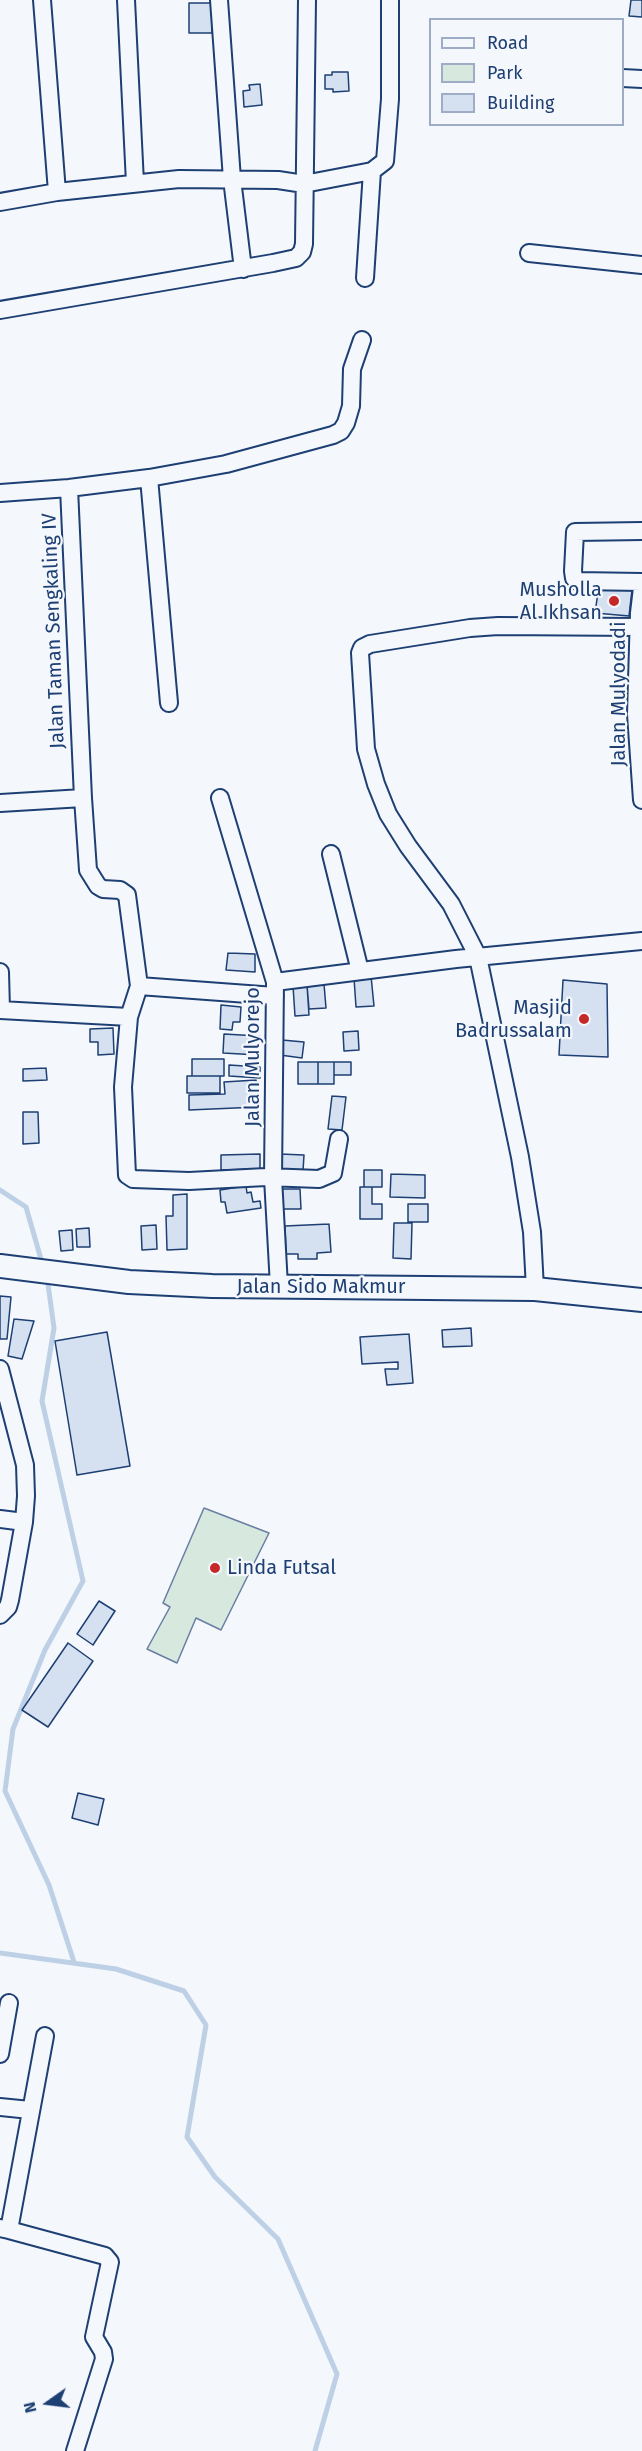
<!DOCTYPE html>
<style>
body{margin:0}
#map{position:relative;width:642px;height:2451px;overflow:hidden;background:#f4f7fb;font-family:"Fira Sans",sans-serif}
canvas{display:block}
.legend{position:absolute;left:429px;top:18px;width:195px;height:108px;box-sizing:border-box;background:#f4f7fb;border:2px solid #9eadc5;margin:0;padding:8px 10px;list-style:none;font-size:18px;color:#1d3f73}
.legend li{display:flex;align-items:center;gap:12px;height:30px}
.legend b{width:30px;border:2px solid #9eadc5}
.north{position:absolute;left:18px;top:2373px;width:60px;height:60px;-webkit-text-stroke:4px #f4f7fb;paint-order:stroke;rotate:256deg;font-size:16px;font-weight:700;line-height:24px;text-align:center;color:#1d3f73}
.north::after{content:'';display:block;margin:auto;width:21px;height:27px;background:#1d3f73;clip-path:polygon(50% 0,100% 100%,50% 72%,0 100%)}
</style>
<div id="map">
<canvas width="642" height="2451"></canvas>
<ul class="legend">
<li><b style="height:8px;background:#f4f7fb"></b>Road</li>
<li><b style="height:16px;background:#d7e8df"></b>Park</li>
<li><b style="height:16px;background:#d5e0f0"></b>Building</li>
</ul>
<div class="north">N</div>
</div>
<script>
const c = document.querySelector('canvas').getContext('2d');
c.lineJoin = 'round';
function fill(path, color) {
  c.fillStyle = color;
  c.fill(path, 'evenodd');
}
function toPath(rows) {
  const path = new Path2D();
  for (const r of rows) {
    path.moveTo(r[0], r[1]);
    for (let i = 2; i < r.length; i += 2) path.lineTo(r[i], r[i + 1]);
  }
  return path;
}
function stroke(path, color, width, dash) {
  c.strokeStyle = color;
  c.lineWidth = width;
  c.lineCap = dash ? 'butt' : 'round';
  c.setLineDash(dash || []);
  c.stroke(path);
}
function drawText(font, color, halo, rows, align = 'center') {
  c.font = font + ' "Fira Sans",sans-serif';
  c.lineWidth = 4.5;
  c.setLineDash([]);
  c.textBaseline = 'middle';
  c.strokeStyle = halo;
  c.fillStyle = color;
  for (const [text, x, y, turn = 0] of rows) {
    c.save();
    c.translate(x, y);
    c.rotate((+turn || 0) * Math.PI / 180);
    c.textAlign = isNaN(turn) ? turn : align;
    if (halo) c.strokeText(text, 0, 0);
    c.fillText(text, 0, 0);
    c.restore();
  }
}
const green = toPath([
 [204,1508,269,1533,221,1630,196,1618,177,1663,147,1649,170,1607,163,1603,204,1508]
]);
const stream = toPath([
 [0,1190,26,1207,43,1266],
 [47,1277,54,1328,42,1401,83,1581,45,1650,13,1729,5,1791,49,1885,74,1962],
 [0,1953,116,1969,184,1991,206,2025,187,2137,215,2177,278,2239,337,2374,315,2451]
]);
const building = toPath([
 [631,0,642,0,642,17,629,16,631,0],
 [189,3,212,3,217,27,212,28,212,33,189,33,189,3],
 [332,72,348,72,349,91,333,92,333,89,325,89,325,75,332,75,332,72],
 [260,84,262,105,244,107,243,91,250,90,249,85,260,84],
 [599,585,632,590,629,616,595,613,599,585],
 [228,953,255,954,255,972,226,970,228,953],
 [371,976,374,1006,356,1007,354,978,371,976],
 [563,980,607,984,608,1057,559,1055,563,980],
 [324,984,326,1008,309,1009,307,985,324,984],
 [307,985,309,1015,295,1016,293,986,307,985],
 [221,1005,241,1007,240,1022,233,1022,232,1030,220,1029,221,1005],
 [113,1028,114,1054,98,1055,98,1042,90,1042,90,1029,113,1028],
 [358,1031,359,1050,344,1051,343,1032,358,1031],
 [224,1034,259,1036,258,1055,223,1053,224,1034],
 [282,1040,304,1042,302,1058,280,1055,282,1040],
 [192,1059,224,1059,224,1076,192,1076,192,1059],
 [298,1062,318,1062,318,1084,298,1084,298,1062],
 [318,1062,334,1062,334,1084,318,1084,318,1062],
 [334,1062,351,1062,351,1075,334,1075,334,1062],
 [229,1065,260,1067,260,1078,229,1076,229,1065],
 [46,1068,47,1080,23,1081,23,1069,46,1068],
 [187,1076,220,1076,220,1093,187,1093,187,1076],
 [256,1080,258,1107,189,1110,189,1095,225,1094,224,1082,256,1080],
 [332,1096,346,1097,342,1130,328,1129,332,1096],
 [23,1112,38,1112,39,1143,23,1144,23,1112],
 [260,1154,260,1169,221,1170,221,1155,260,1154],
 [280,1154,304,1155,303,1171,279,1170,280,1154],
 [364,1170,382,1170,382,1187,364,1187,364,1170],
 [391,1174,425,1175,425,1198,390,1197,391,1174],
 [246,1186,247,1193,251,1192,253,1202,260,1201,261,1208,227,1213,225,1202,221,1202,220,1190,246,1186],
 [360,1187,372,1187,372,1204,382,1204,382,1219,360,1219,360,1187],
 [278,1189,300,1189,301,1209,279,1209,278,1189],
 [187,1194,187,1249,167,1250,166,1216,173,1216,173,1195,187,1194],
 [408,1204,428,1204,428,1222,408,1222,408,1204],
 [394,1223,412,1223,411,1259,393,1258,394,1223],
 [329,1224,331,1252,317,1253,317,1259,298,1259,298,1254,286,1254,285,1226,329,1224],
 [156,1225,157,1249,142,1250,141,1226,156,1225],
 [89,1228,90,1247,77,1247,76,1229,89,1228],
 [72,1230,73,1250,61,1251,59,1231,72,1230],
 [0,1296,11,1297,7,1339,0,1339,0,1296],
 [14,1319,34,1321,22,1359,8,1356,14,1319],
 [471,1328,472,1346,443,1347,442,1330,471,1328],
 [107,1332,130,1466,77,1475,55,1341,107,1332],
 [409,1334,413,1383,387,1385,385,1369,398,1369,398,1362,362,1364,360,1337,409,1334],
 [99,1601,115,1611,93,1645,77,1634,99,1601],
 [68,1643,93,1661,48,1727,22,1710,68,1643],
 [78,1793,104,1799,98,1825,72,1818,78,1793]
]);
const street = toPath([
 [42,0,57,192],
 [126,0,135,183],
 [219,0,232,179,243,269],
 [622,78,642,79],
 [0,202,57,192,179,179,278,180,304,184,372,171,385,161,390,99,390,0],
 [529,253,642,265],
 [365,278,372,171],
 [0,310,273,263,296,258,302,252,304,244,307,0],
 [149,478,169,703],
 [0,493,69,488,149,478,226,464,333,435,341,431,346,423,351,406,352,369,362,340],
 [642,531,575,532,573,571,574,578,577,581,642,582],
 [642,588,639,613,636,714,642,800],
 [83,798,88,870,98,886,103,889,120,890,127,895,139,986,129,1017,123,1087,127,1175,133,1179,189,1181,266,1177,319,1179,333,1173,339,1139],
 [220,798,275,982,273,1178,279,1286],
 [0,803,83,798,69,488],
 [331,854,360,971],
 [0,972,1,1010],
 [275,982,456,959,642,941],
 [139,986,275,996],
 [0,1010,129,1017],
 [535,1289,532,1232,520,1157,478,957,451,904,408,846,388,814,376,784,366,749,360,653,362,648,370,644,470,628,498,626,639,627],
 [0,1369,25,1465,26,1496,24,1522,10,1600,8,1607,0,1615],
 [0,1519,24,1522],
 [0,2054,9,2003],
 [0,2107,30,2110],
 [0,2228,9,2230,45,2036],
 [9,2230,105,2256,110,2262,94,2337,103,2352,104,2359,75,2451]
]);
const secondary = toPath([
 [0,1266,129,1282,212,1286,535,1289,642,1300]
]);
const markers = [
 [614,601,6,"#c62828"],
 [584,1019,6,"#c62828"],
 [215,1568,6,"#c62828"]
];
const poiNames = [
 ["Musholla",602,590],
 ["Al Ikhsan",602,613],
 ["Masjid",572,1008],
 ["Badrussalam",572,1031],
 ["Linda Futsal",227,1568,"left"]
];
const streetNames = [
 ["Jalan Taman Sengkaling IV",54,631,-92],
 ["Jalan Mulyodadi",619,694,-90],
 ["Jalan Mulyorejo",253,1057,-90],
 ["Jalan Sido Makmur",321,1287]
];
fill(green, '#d7e8df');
stroke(green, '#687fa3', 1.5);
stroke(stream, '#bed0e5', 5);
fill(building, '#d5e0f0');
stroke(building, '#1d3f73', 1.5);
stroke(street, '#1d3f73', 20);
stroke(secondary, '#1d3f73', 26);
stroke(street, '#f4f7fb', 16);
stroke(secondary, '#f4f7fb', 22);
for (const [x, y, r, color] of markers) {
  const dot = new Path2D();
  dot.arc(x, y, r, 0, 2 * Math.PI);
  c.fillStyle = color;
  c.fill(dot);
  stroke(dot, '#f4f7fb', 2);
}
drawText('20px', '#1d3f73', '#f4f7fb', poiNames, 'right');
drawText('20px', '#1d3f73', '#f4f7fb', streetNames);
</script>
